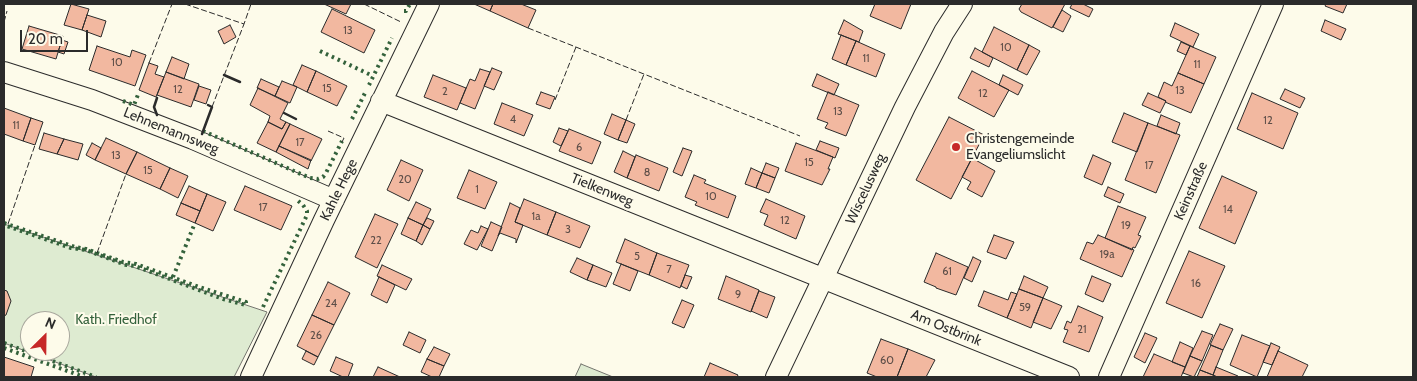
<!DOCTYPE html>
<meta charset="utf-8">
<style>
body{margin:0}
#map{position:relative;width:1417px;height:381px;overflow:hidden;background:#fdfbea;font-family:Cabin,sans-serif}
canvas{display:block}
.frame{position:absolute;inset:0;border:5px solid #2b2b2b;pointer-events:none}
.north{position:absolute;left:20px;top:311px;width:50px;height:50px;box-sizing:border-box;background:#fdfbea;border:1px solid #a9a89e;border-radius:50%;rotate:23deg;font-size:14px;font-weight:700;line-height:20px;text-align:center;color:#2b2b2b}
.north::after{content:'';display:block;margin:auto;width:18px;height:22px;background:#c62828;clip-path:polygon(50% 0,100% 100%,50% 72%,0 100%)}
.scale{position:absolute;left:20px;top:30px;width:68px;height:22px;box-sizing:border-box;border:2px solid #2b2b2b;border-top:0;padding-left:6px;font-size:15px;line-height:18px;white-space:nowrap;color:#2b2b2b;-webkit-text-stroke:4px #fdfbea;paint-order:stroke}
</style>
<div id="map">
<canvas width="1417" height="381"></canvas>
<div class="frame"></div>
<div class="north">N</div>
<div class="scale">20 m</div>
</div>
<script>
const c = document.querySelector('canvas').getContext('2d');
c.lineJoin = 'round';
function fill(path, color) {
  c.fillStyle = color;
  c.fill(path, 'evenodd');
}
function toPath(rows) {
  const path = new Path2D();
  for (const r of rows) {
    path.moveTo(r[0], r[1]);
    for (let i = 2; i < r.length; i += 2) path.lineTo(r[i], r[i + 1]);
  }
  return path;
}
function stroke(path, color, width, dash) {
  c.strokeStyle = color;
  c.lineWidth = width;
  c.lineCap = dash ? 'butt' : 'round';
  c.setLineDash(dash || []);
  c.stroke(path);
}
function drawText(font, color, halo, rows, align = 'center') {
  c.font = font + ' Cabin,sans-serif';
  c.lineWidth = 4;
  c.setLineDash([]);
  c.textBaseline = 'middle';
  c.strokeStyle = halo;
  c.fillStyle = color;
  for (const [text, x, y, turn = 0] of rows) {
    c.save();
    c.translate(x, y);
    c.rotate((+turn || 0) * Math.PI / 180);
    c.textAlign = isNaN(turn) ? turn : align;
    if (halo) c.strokeText(text, 0, 0);
    c.fillText(text, 0, 0);
    c.restore();
  }
}
const green = toPath([
 [4,224,267,312,234,377,96,377,4,343,4,224],
 [30,321,60,321,60,351,30,351,30,321],
 [581,364,613,377,575,377,581,364]
]);
const building = toPath([
 [71,4,89,9,82,30,64,25,71,4],
 [324,4,351,4,346,14,324,4],
 [474,4,493,4,490,11,474,4],
 [493,4,521,4,536,10,528,28,490,11,493,4],
 [875,4,911,4,901,29,870,16,875,4],
 [1022,4,1065,4,1052,28,1021,12,1019,9,1022,4],
 [1072,4,1083,4,1093,9,1089,17,1070,8,1072,4],
 [1326,4,1347,4,1343,13,1325,6,1326,4],
 [332,9,375,30,364,53,321,32,332,9],
 [1062,10,1071,16,1063,32,1053,27,1062,10],
 [87,15,106,21,101,37,82,30,87,15],
 [844,20,863,31,859,42,838,34,844,20],
 [1325,20,1346,29,1341,40,1321,31,1325,20],
 [1175,23,1199,34,1193,47,1170,36,1175,23],
 [230,25,236,37,224,44,218,31,230,25],
 [29,26,63,36,56,59,22,49,29,26],
 [994,27,1029,45,1017,70,982,52,994,27],
 [841,35,856,41,846,65,832,59,841,35],
 [62,40,68,42,64,54,58,52,62,40],
 [856,41,885,54,876,77,846,65,856,41],
 [1181,42,1190,46,1186,55,1177,51,1181,42],
 [1029,45,1040,51,1027,75,1017,70,1029,45],
 [97,46,130,57,132,50,146,55,135,86,89,70,97,46],
 [1190,46,1216,57,1204,84,1178,73,1190,46],
 [975,48,993,58,989,67,970,58,975,48],
 [172,57,189,64,184,79,166,72,172,57],
 [149,63,158,66,155,74,164,77,156,97,139,90,149,63],
 [302,65,316,71,307,92,293,85,302,65],
 [492,68,502,72,494,90,484,86,492,68],
 [480,69,490,72,475,109,460,103,470,79,475,81,480,69],
 [316,71,347,86,337,106,307,92,316,71],
 [972,71,1009,90,994,117,958,98,972,71],
 [166,72,199,84,191,107,157,95,166,72],
 [1178,73,1204,84,1191,113,1165,102,1166,101,1158,97,1164,82,1172,86,1178,73],
 [817,74,839,84,834,95,812,86,817,74],
 [433,75,466,88,457,110,424,97,433,75],
 [1003,75,1023,85,1018,95,999,85,1003,75],
 [261,79,279,87,275,96,257,88,261,79],
 [282,81,297,87,290,103,275,96,282,81],
 [199,86,211,90,206,104,194,100,199,86],
 [258,88,288,103,280,119,286,122,282,129,268,122,270,116,250,105,258,88],
 [1285,89,1305,98,1300,108,1280,99,1285,89],
 [541,92,555,97,550,109,536,104,541,92],
 [828,92,859,105,846,136,825,128,828,123,817,119,828,92],
 [1148,93,1166,101,1160,113,1142,105,1148,93],
 [1252,93,1298,113,1283,149,1237,129,1252,93],
 [502,103,533,115,524,136,494,124,502,103],
 [4,108,31,118,23,141,4,134,4,108],
 [1124,113,1148,123,1137,152,1112,142,1124,113],
 [612,114,626,120,618,140,604,134,612,114],
 [1161,115,1180,123,1176,134,1157,126,1161,115],
 [949,117,984,135,951,199,916,180,949,117],
 [31,118,43,122,35,145,23,141,31,118],
 [626,120,635,124,627,143,618,140,626,120],
 [268,122,282,129,286,122,290,124,276,152,257,143,268,122],
 [1148,123,1180,135,1156,193,1125,180,1148,123],
 [290,124,322,139,311,161,279,146,290,124],
 [559,128,568,131,561,146,553,142,559,128],
 [569,129,601,142,592,164,559,151,569,129],
 [44,133,64,139,57,154,39,149,44,133],
 [106,138,137,152,126,174,95,160,106,138],
 [64,139,83,144,78,160,57,154,64,139],
 [820,141,839,148,835,158,816,150,820,141],
 [92,143,101,148,95,160,86,155,92,143],
 [796,143,833,157,828,169,830,169,822,185,785,171,796,143],
 [279,146,311,160,308,169,276,152,279,146],
 [683,148,692,151,682,176,673,172,683,148],
 [623,151,635,157,627,178,614,172,623,151],
 [137,152,170,168,160,189,126,174,137,152],
 [636,155,668,168,659,191,627,178,636,155],
 [1093,155,1111,163,1102,185,1084,177,1093,155],
 [972,158,995,171,982,197,967,189,971,182,962,177,972,158],
 [401,160,423,170,409,201,387,190,401,160],
 [766,163,779,168,775,178,762,173,766,163],
 [170,168,188,176,178,198,160,189,170,168],
 [751,168,762,173,756,188,745,184,751,168],
 [469,170,497,182,485,209,457,198,469,170],
 [762,173,775,178,769,193,756,188,762,173],
 [694,175,706,180,704,183,736,196,728,218,695,205,697,202,685,197,694,175],
 [1222,176,1257,192,1235,244,1199,228,1222,176],
 [189,186,207,194,200,211,181,203,189,186],
 [245,186,292,206,281,230,234,210,245,186],
 [1108,187,1124,194,1120,203,1104,196,1108,187],
 [207,194,226,202,213,231,195,223,207,194],
 [524,199,556,212,547,235,515,222,524,199],
 [766,199,805,216,796,239,764,225,768,215,760,212,766,199],
 [416,202,431,209,423,225,408,218,416,202],
 [181,203,200,211,195,223,176,215,181,203],
 [510,203,520,208,515,222,523,225,516,243,516,239,500,233,498,236,510,203],
 [1118,206,1146,217,1138,235,1141,236,1135,248,1133,247,1132,250,1105,238,1118,206],
 [556,212,590,226,580,248,547,235,556,212],
 [375,214,398,224,377,268,355,257,375,214],
 [408,218,423,225,416,241,401,234,408,218],
 [427,218,434,221,430,229,423,225,427,218],
 [491,222,502,227,492,251,481,246,491,222],
 [423,225,430,229,422,245,416,241,423,225],
 [481,226,488,229,477,250,464,244,471,230,478,233,481,226],
 [994,235,1014,242,1006,259,987,252,994,235],
 [1098,235,1134,250,1122,277,1080,259,1087,242,1093,244,1098,235],
 [625,239,657,253,649,275,616,262,625,239],
 [1189,251,1225,266,1202,318,1166,303,1189,251],
 [657,253,689,265,680,288,649,275,657,253],
 [936,253,968,267,956,295,936,288,936,287,924,282,936,253],
 [973,257,981,261,972,282,964,278,973,257],
 [577,258,593,265,587,280,570,272,577,258],
 [621,264,638,271,630,291,613,284,621,264],
 [382,265,412,279,406,290,377,276,382,265],
 [593,265,612,273,606,287,587,280,593,265],
 [685,275,692,277,687,289,681,286,685,275],
 [726,276,759,290,751,312,718,299,726,276],
 [1024,276,1048,287,1043,298,1019,289,1024,276],
 [1092,276,1111,284,1103,302,1085,294,1092,276],
 [379,277,395,285,387,303,371,295,379,277],
 [328,282,350,293,334,325,312,315,328,282],
 [1019,289,1043,298,1031,328,1007,318,1019,289],
 [4,290,7,291,11,301,6,315,4,316,4,290],
 [759,291,775,297,767,318,751,311,759,291],
 [984,291,1008,300,1011,292,1017,294,1007,318,978,306,984,291],
 [1043,298,1062,306,1051,329,1033,322,1043,298],
 [682,300,694,305,684,328,672,323,682,300],
 [1078,306,1103,317,1089,352,1063,342,1068,330,1064,329,1067,321,1071,323,1078,306],
 [312,315,334,325,318,357,297,346,312,315],
 [1220,324,1233,329,1223,350,1210,345,1220,324],
 [1202,331,1213,335,1202,361,1190,356,1202,331],
 [409,332,426,340,420,353,403,345,409,332],
 [1145,333,1157,338,1145,363,1134,357,1145,333],
 [1242,335,1270,346,1257,377,1230,365,1242,335],
 [881,339,908,349,897,377,877,377,867,373,881,339],
 [1180,342,1193,348,1185,367,1172,362,1180,342],
 [1271,343,1280,347,1272,365,1263,362,1271,343],
 [1211,345,1223,350,1213,375,1200,370,1211,345],
 [434,347,450,354,444,366,427,359,434,347],
 [908,349,935,360,926,377,897,377,908,349],
 [306,351,318,357,314,365,302,359,306,351],
 [1278,351,1308,365,1302,377,1267,377,1278,351],
 [1154,354,1185,367,1181,377,1143,377,1154,354],
 [1190,356,1202,361,1194,377,1183,373,1190,356],
 [4,357,34,367,31,377,4,377,4,357],
 [336,357,353,364,348,377,343,377,330,371,336,357],
 [427,359,444,366,439,377,432,377,421,372,427,359],
 [710,363,738,375,737,377,704,377,710,363],
 [378,367,400,377,373,377,378,367],
 [1216,367,1238,376,1237,377,1217,377,1213,375,1216,367],
 [1200,370,1213,375,1217,377,1197,377,1200,370]
]);
const minor = toPath([
 [4,72,92,100,193,139,334,200],
 [381,101,1069,377],
 [251,377,324,220,429,4],
 [776,377,905,107,944,32,962,4],
 [1109,377,1273,4]
]);
const hedge = toPath([
 [404,11,406,11,410,4],
 [320,51,373,76],
 [369,85,392,38],
 [123,101,134,105,139,92],
 [352,119,366,91],
 [203,131,310,178,318,179,323,177,326,173,342,141],
 [4,223,75,247,86,249,123,262,136,264,199,287,246,302,246,305,223,299,135,266,126,265,86,250,71,248,4,225],
 [173,277,195,223],
 [263,307,307,215,307,211,303,205,297,200],
 [4,343,96,377],
 [4,348,84,377]
]);
const fence = toPath([
 [185,4,244,24,251,4],
 [364,4,401,22],
 [4,22,7,11],
 [528,28,800,136],
 [149,63,172,4],
 [555,100,576,47],
 [212,107,244,24],
 [626,120,644,74],
 [328,131,344,138,342,142],
 [8,224,35,145],
 [97,253,126,174]
]);
const wall = toPath([
 [224,75,240,82],
 [284,113,296,119],
 [157,115,154,107,157,98],
 [202,134,212,107,208,105]
]);
const markers = [
 [956,147,5,"#c62828"]
];
const numberNames = [
 ["13",348,31],
 ["10",1006,48],
 ["11",866,59],
 ["10",117,63],
 ["11",1197,65],
 ["15",327,89],
 ["12",178,90],
 ["13",1180,91],
 ["2",445,92],
 ["12",983,94],
 ["13",838,112],
 ["4",513,120],
 ["12",1268,121],
 ["11",16,126],
 ["17",300,143],
 ["6",579,148],
 ["13",116,156],
 ["15",809,163],
 ["17",1149,166],
 ["15",148,171],
 ["8",647,173],
 ["20",405,180],
 ["1",477,190],
 ["10",711,197],
 ["17",263,208],
 ["14",1228,210],
 ["1a",536,217],
 ["12",785,221],
 ["19",1126,226],
 ["3",568,230],
 ["22",376,241],
 ["19a",1107,255],
 ["5",637,257],
 ["7",669,270],
 ["61",947,272],
 ["16",1196,284],
 ["9",738,295],
 ["24",331,304],
 ["59",1025,308],
 ["21",1082,330],
 ["26",316,336],
 ["60",887,361]
];
const streetNames = [
 ["Lehnemannsweg",171,131,22],
 ["Wiscelusweg",866,189,-65],
 ["Kahle Hege",339,190,-64],
 ["Tielkenweg",602,190,22],
 ["Keinstraße",1191,191,-66],
 ["Am Ostbrink",946,328,22]
];
const poiNames = [
 ["Christengemeinde",966,139],
 ["Evangeliumslicht",966,155]
];
const parkNames = [
 ["Kath. Friedhof",116,320]
];
fill(green, '#deebd1');
stroke(green, '#74746e', 1);
fill(building, '#f2b8a0');
stroke(building, '#2b2b2b', 1);
stroke(minor, '#2b2b2b', 22);
stroke(minor, '#fdfbea', 20);
stroke(hedge, '#34623c', 4, [2.5, 4]);
stroke(fence, '#2b2b2b', 1, [6, 2.5]);
stroke(wall, '#2b2b2b', 2.5);
for (const [x, y, r, color] of markers) {
  const dot = new Path2D();
  dot.arc(x, y, r, 0, 2 * Math.PI);
  c.fillStyle = color;
  c.fill(dot);
  stroke(dot, '#fdfbea', 2);
}
drawText('11px', '#5d4e48', null, numberNames);
drawText('14px', '#2b2b2b', '#fdfbea', streetNames);
drawText('14px', '#2b2b2b', '#fdfbea', poiNames, 'left');
drawText('14px', '#34623c', '#fdfbea', parkNames);
</script>
